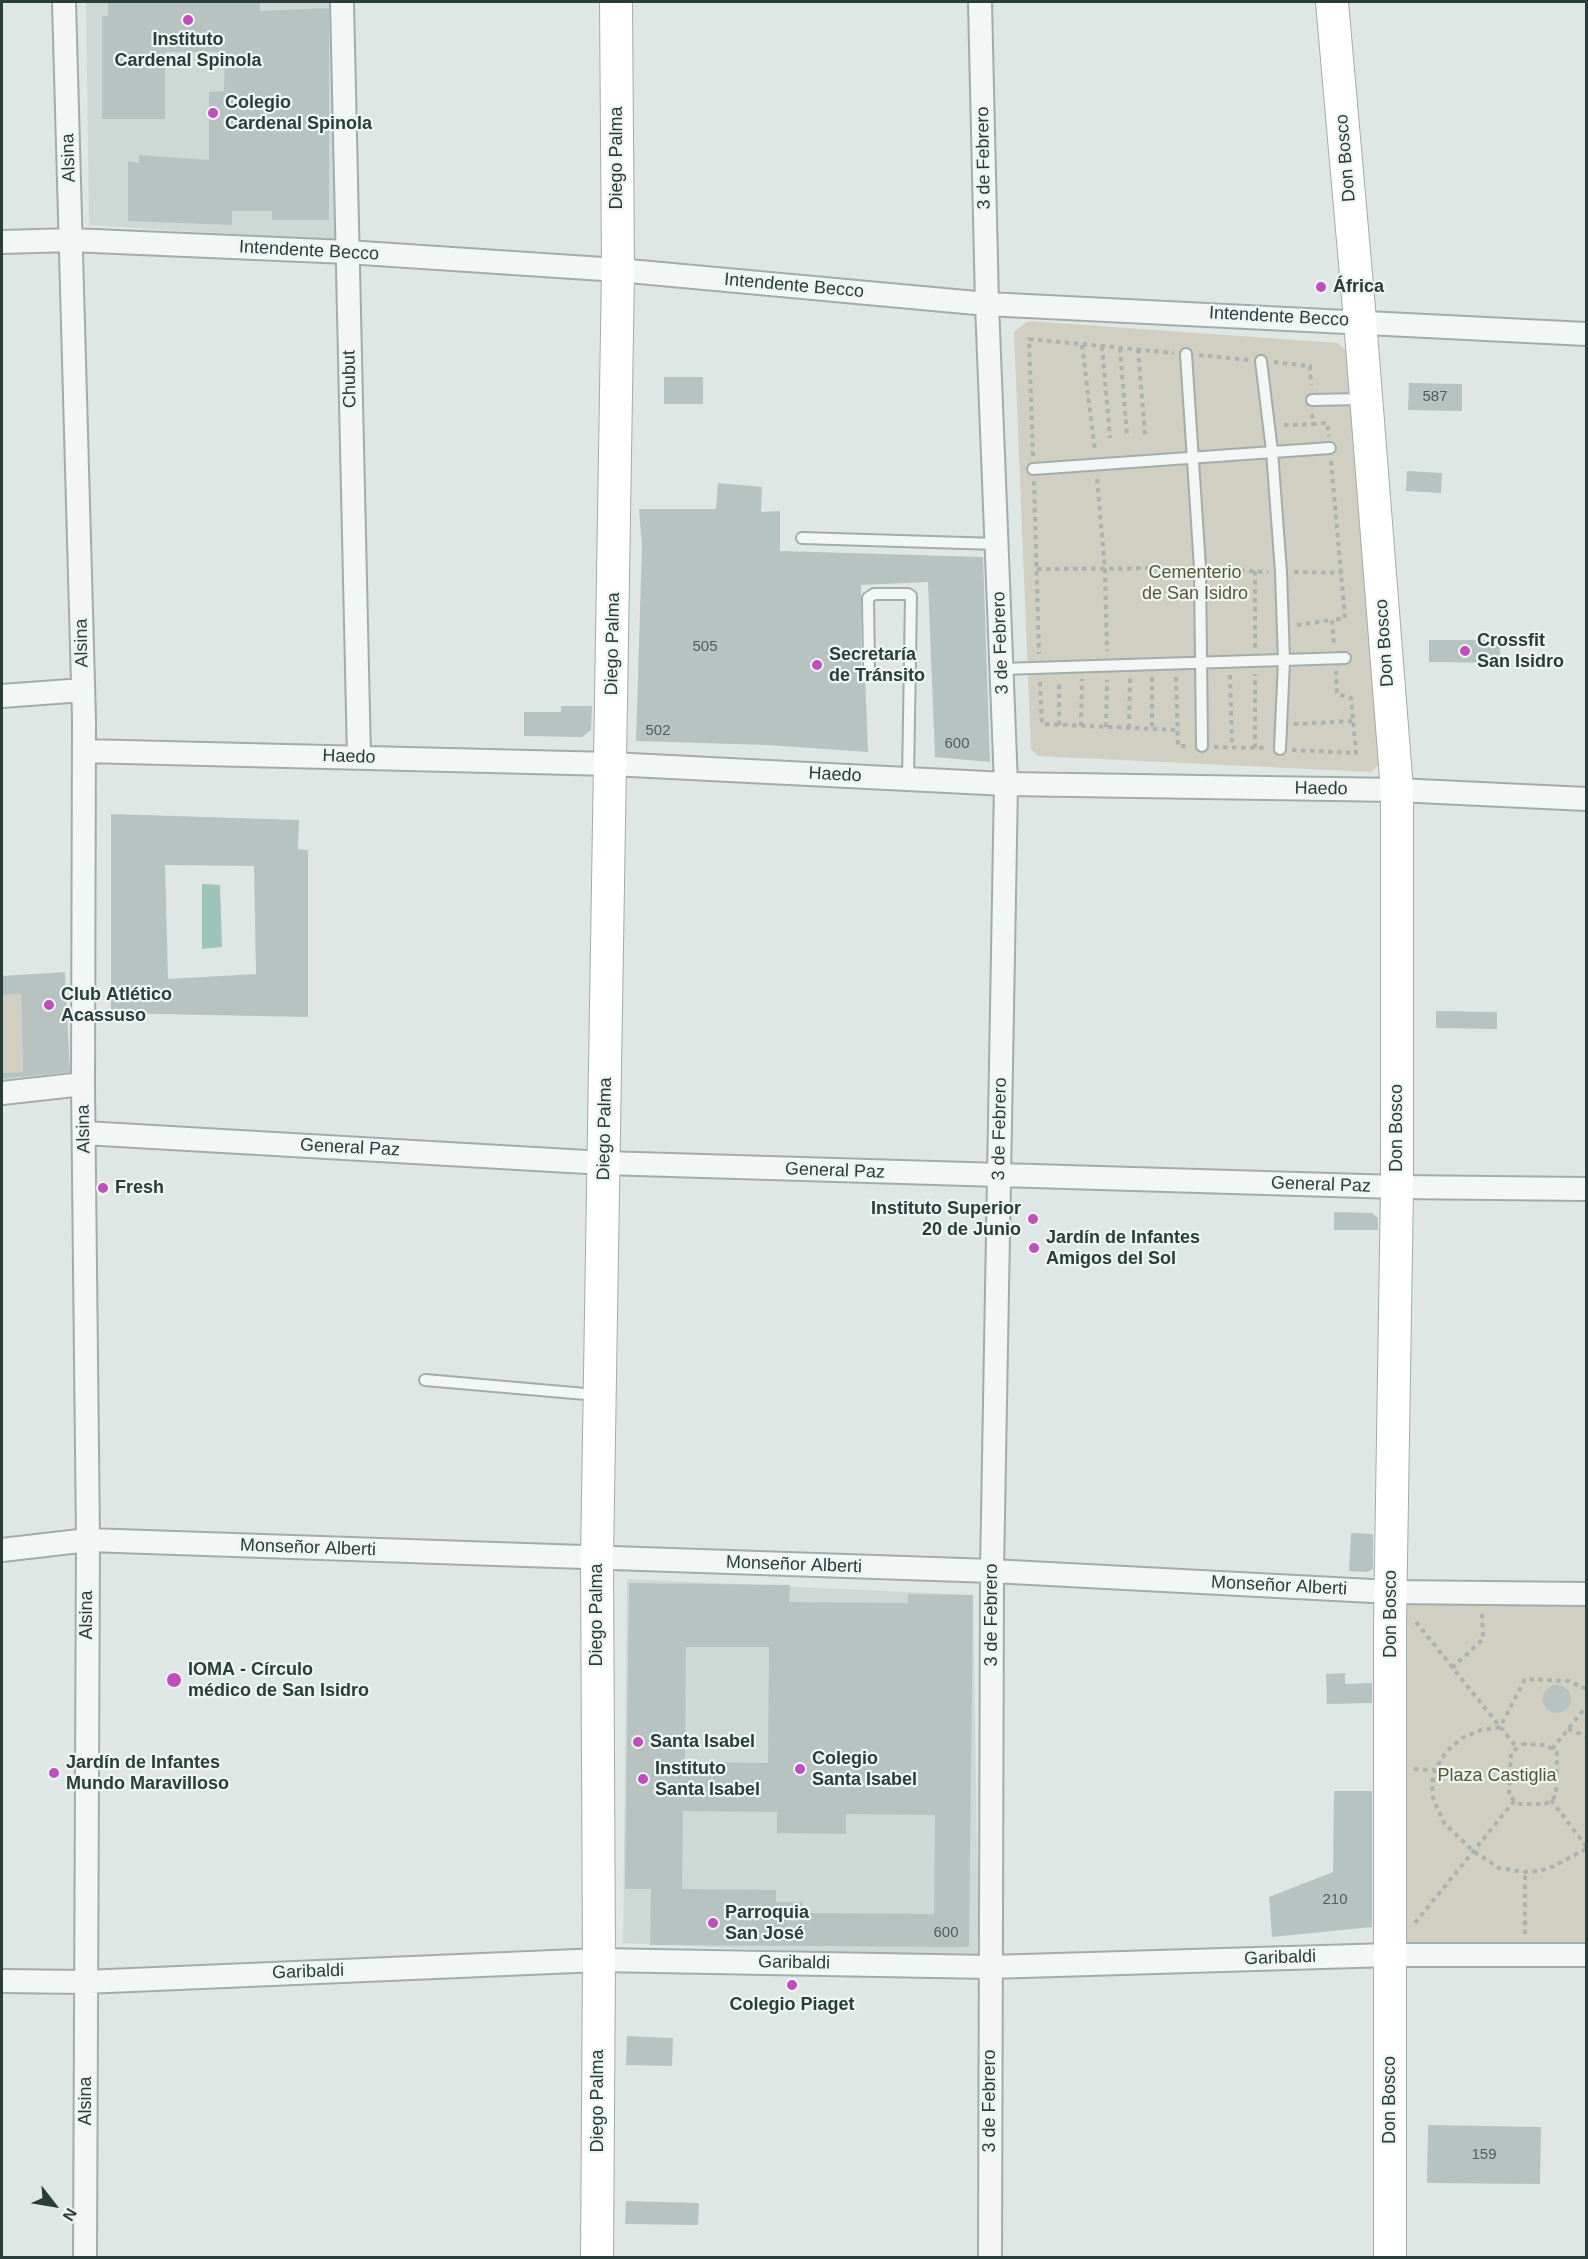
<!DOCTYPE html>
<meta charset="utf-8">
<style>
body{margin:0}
#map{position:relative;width:1588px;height:2259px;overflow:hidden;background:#dfe7e5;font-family:Helvetica,sans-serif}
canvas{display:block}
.frame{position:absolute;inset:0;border:3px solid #293d39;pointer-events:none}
.north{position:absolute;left:24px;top:2175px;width:60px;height:60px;-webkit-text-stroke:4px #eef5f3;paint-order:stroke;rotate:121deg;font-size:16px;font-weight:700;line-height:24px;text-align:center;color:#293d39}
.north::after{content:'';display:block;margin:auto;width:21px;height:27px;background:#293d39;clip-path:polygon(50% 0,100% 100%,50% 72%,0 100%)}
</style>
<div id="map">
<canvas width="1588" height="2259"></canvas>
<div class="frame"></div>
<div class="north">N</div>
</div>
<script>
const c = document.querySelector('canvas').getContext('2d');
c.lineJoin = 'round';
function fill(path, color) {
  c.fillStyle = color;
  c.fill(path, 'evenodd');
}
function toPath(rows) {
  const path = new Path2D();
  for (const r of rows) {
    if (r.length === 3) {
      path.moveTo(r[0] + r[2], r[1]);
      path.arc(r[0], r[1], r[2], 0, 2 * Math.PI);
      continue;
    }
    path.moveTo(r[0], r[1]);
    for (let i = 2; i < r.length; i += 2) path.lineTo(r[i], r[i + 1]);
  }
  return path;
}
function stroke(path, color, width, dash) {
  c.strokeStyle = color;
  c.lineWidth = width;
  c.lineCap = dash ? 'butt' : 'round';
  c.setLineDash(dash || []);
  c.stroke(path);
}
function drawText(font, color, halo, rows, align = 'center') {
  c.font = font + ' Helvetica,sans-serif';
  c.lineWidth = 4.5;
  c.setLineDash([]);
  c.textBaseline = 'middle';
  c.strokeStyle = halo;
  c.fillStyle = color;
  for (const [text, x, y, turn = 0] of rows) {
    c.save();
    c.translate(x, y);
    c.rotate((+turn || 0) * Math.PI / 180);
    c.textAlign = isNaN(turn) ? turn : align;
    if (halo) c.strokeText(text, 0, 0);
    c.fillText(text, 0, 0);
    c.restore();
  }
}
const built = toPath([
 [86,2,338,2,340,241,89,225],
 [627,1579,973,1595,979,1959,623,1943]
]);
const green = toPath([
 [1028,321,1338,343,1350,355,1380,763,1371,772,1038,756,1031,749,1014,332],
 [21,994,23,1072,2,1073,2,995],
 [1407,1602,1586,1605,1586,1948,1407,1946]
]);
const water = toPath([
 [202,884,220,885,222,947,202,949]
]);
const building = toPath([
 [108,2,260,2,260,11,329,8,329,220,272,220,272,211,232,211,232,225,128,221,128,161,139,163,139,155,209,160,209,92,224,91,225,52,165,52,165,119,102,119,102,16,108,16],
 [664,377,703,377,703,404,664,404],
 [1409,383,1462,384,1462,411,1408,410],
 [1407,471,1442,473,1441,493,1406,491],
 [718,483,762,487,761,512,780,511,780,551,983,557,990,762,935,757,928,582,861,585,861,668,865,674,868,752,767,745,636,741,642,546,639,509,716,509],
 [1429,640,1500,640,1500,663,1429,662],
 [561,706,592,706,591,730,582,737,524,736,524,712,561,712],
 [111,814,299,820,298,849,308,850,308,1017,111,1013],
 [165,865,254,866,256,974,168,979],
 [65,972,70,1072,2,1079,2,1073,23,1072,21,994,2,995,2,976],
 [1436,1011,1497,1012,1497,1029,1436,1028],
 [1334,1212,1372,1213,1378,1218,1378,1230,1334,1230],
 [1351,1533,1373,1534,1373,1569,1367,1572,1349,1571],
 [629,1583,790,1585,789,1602,908,1603,908,1594,973,1595,969,1947,650,1945,651,1889,625,1889],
 [686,1647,769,1647,768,1763,685,1762],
 [683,1811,777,1812,777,1833,846,1834,846,1814,935,1815,934,1914,803,1913,803,1902,776,1902,776,1890,682,1889],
 [1345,1673,1345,1684,1372,1683,1372,1703,1327,1704,1326,1674],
 [1557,1699,14],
 [1334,1791,1372,1791,1372,1927,1272,1937,1269,1897,1333,1872],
 [627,2036,673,2038,672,2066,626,2065],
 [1428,2125,1541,2127,1540,2184,1427,2183],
 [626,2201,699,2203,698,2225,625,2224]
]);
const path = toPath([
 [1082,345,1095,451],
 [1102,346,1110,438],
 [1120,348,1127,436],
 [1138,349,1145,435],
 [1199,355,1249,360],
 [1274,362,1310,366,1311,385],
 [1312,414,1313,424,1327,423,1329,436],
 [1284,425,1313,424],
 [1033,456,1029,339,1174,353],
 [1331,461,1345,618,1332,620,1334,646],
 [1097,479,1105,569,1107,651],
 [1034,481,1039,654],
 [1037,569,1187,568],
 [1213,569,1268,572],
 [1255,571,1255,648],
 [1294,572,1341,573],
 [1297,625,1332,620],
 [1230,675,1232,747],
 [1152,677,1152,729],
 [1176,677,1178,746,1189,746],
 [1040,682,1042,724,1178,730],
 [1294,724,1353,721],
 [1059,725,1059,680],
 [1081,726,1082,679],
 [1106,727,1107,680],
 [1129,728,1130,678],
 [1214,747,1267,748],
 [1255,748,1255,674],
 [1292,750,1356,753,1351,698,1337,694,1336,671],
 [1416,1622,1517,1748],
 [1452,1668,1483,1639,1482,1613],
 [1586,1689,1569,1681,1525,1679,1500,1727,1481,1730,1462,1738,1446,1752,1435,1770,1432,1784,1433,1798,1444,1823,1473,1851,1499,1868,1525,1872,1539,1871,1552,1867,1586,1849],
 [1568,1729,1586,1736],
 [1522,1744,1547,1745,1557,1753,1556,1796,1545,1804,1520,1804,1509,1796,1511,1753,1522,1744],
 [1552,1749,1586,1707],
 [1414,1769,1435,1770],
 [1551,1800,1586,1846],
 [1415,1923,1515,1800],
 [1525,1934,1525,1872]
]);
const lane = toPath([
 [1186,354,1200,568,1202,746],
 [1261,361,1272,451,1281,572,1284,661,1280,749],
 [1312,400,1362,399],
 [1033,469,1330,448],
 [802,538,997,544],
 [869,668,868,598,874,594,908,594,911,596,908,779],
 [1002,669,1345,658],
 [425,1380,597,1395]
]);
const street = toPath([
 [64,2,84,719,83,1084,88,1540,85,2258],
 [342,2,359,757],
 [980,2,987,304,1006,784,992,1571,990,2258],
 [2,242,71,240,347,252,618,270,987,304,1586,334],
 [2,696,83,690],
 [84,751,611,764,1006,784,1397,790,1586,799],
 [2,1093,83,1084],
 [84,1133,604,1163,1397,1187,1586,1189],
 [2,1550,88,1540,992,1571,1391,1592,1586,1594],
 [2,1981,85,1982,599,1960,990,1967,1389,1955,1586,1955]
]);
const secondary = toPath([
 [1332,2,1360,320,1397,790,1397,1187,1390,1624,1390,2258],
 [597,2258,599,1960,597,1559,618,270,616,2]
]);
const markers = [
 [188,20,6,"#c24ebe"],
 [213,113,6,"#c24ebe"],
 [1321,287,6,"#c24ebe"],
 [1465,651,6,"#c24ebe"],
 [817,665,6,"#c24ebe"],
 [49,1005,6,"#c24ebe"],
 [103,1188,6,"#c24ebe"],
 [1033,1219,6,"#c24ebe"],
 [1034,1248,6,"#c24ebe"],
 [174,1680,8,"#c24ebe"],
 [638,1742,6,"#c24ebe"],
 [800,1769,6,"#c24ebe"],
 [54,1773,6,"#c24ebe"],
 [643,1779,6,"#c24ebe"],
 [713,1923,6,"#c24ebe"],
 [792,1985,6,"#c24ebe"]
];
const numberNames = [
 ["587",1435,397],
 ["505",705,647],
 ["502",658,731],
 ["600",957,744],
 ["210",1335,1900],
 ["600",946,1933],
 ["159",1484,2155]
];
const poiNames = [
 ["Instituto",188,40,"center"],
 ["Cardenal Spinola",188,61,"center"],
 ["Colegio",225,103],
 ["Cardenal Spinola",225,124],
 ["África",1333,287],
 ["Crossfit",1477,641],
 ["San Isidro",1477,662],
 ["Secretaría",829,655],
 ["de Tránsito",829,676],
 ["Club Atlético",61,995],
 ["Acassuso",61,1016],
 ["Fresh",115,1188],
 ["Instituto Superior",1021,1209,"right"],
 ["20 de Junio",1021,1230,"right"],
 ["Jardín de Infantes",1046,1238],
 ["Amigos del Sol",1046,1259],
 ["IOMA - Círculo",188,1670],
 ["médico de San Isidro",188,1691],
 ["Santa Isabel",650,1742],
 ["Colegio",812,1759],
 ["Santa Isabel",812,1780],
 ["Jardín de Infantes",66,1763],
 ["Mundo Maravilloso",66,1784],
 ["Instituto",655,1769],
 ["Santa Isabel",655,1790],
 ["Parroquia",725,1913],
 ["San José",725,1934],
 ["Colegio Piaget",792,2005,"center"]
];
const streetNames = [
 ["Alsina",69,158,-92],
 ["Diego Palma",617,158,-90],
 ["3 de Febrero",984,158,-91],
 ["Don Bosco",1346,158,-95],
 ["Intendente Becco",309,251,3],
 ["Intendente Becco",794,286,5],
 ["Intendente Becco",1279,317,3],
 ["Chubut",350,379,-91],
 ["Alsina",82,643,-91],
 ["3 de Febrero",1001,643,-92],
 ["Don Bosco",1385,643,-94],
 ["Diego Palma",613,644,-89],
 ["Haedo",349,757,2],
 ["Haedo",835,775,3],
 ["Haedo",1321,789,1],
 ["Don Bosco",1397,1128,-90],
 ["Alsina",84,1129,-91],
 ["Diego Palma",605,1129,-89],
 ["3 de Febrero",1000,1129,-89],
 ["General Paz",350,1148,3],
 ["General Paz",835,1171,2],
 ["General Paz",1321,1185,2],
 ["Monseñor Alberti",308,1548,2],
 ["Monseñor Alberti",794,1565,2],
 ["Monseñor Alberti",1279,1586,3],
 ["Don Bosco",1391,1614,-90],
 ["Alsina",87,1615,-90],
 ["Diego Palma",597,1615,-90],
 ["3 de Febrero",992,1615,-90],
 ["Garibaldi",1280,1958,-2],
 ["Garibaldi",794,1963,1],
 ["Garibaldi",308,1972,-2],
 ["Don Bosco",1390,2100,-90],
 ["Alsina",86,2101,-90],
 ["Diego Palma",598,2101,-90],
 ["3 de Febrero",990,2101,-90]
];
const parkNames = [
 ["Cementerio",1195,573],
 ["de San Isidro",1195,594],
 ["Plaza Castiglia",1497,1776]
];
fill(built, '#ced9d6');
fill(green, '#d0cfc1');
fill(water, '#9dc4b8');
fill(building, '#b7c3c1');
stroke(lane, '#a1adab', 14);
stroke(street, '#a1adab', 26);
stroke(secondary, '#a1adab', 34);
stroke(path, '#aab3b1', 4, [4.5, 4.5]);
stroke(lane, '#f2f6f5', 10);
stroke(street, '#f2f6f5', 22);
stroke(secondary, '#fff', 32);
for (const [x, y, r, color] of markers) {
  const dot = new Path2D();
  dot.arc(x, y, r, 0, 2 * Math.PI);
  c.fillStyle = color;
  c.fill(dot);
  stroke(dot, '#eef5f3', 2);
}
drawText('15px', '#4c5e5b', null, numberNames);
drawText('bold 18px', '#293d39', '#eef5f3', poiNames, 'left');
drawText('18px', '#293d39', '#eef5f3', streetNames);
drawText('18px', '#575738', '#eef5f3', parkNames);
</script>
